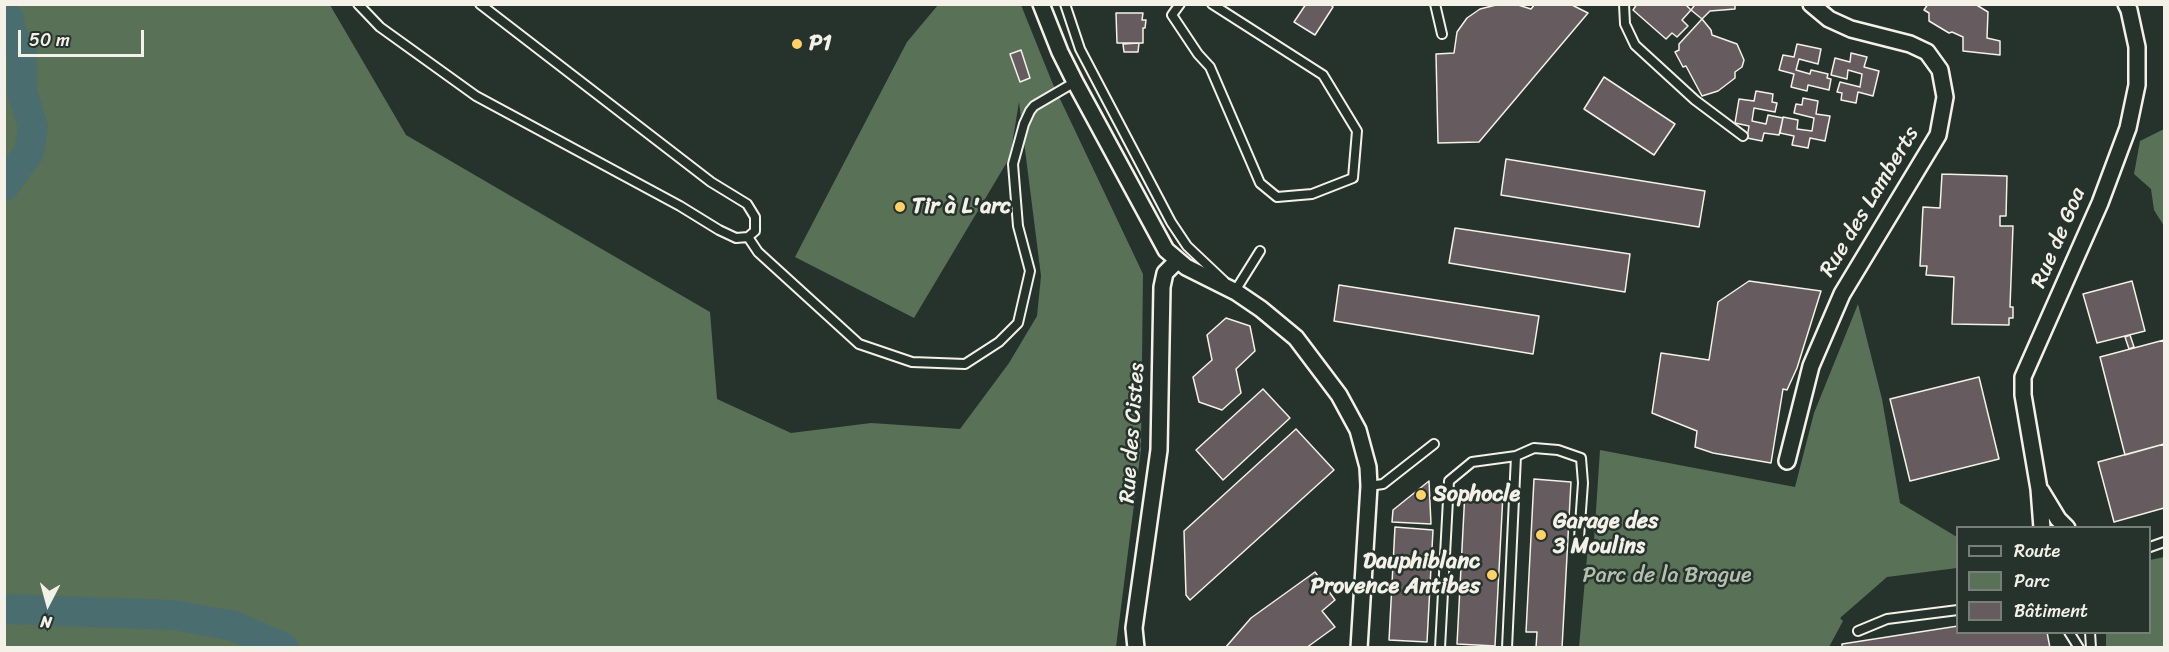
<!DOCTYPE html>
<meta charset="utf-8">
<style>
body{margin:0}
#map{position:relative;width:2169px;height:652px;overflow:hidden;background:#26332d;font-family:Sriracha,sans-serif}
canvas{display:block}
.frame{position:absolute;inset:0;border:6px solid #f4f1e8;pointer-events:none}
.legend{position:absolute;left:1956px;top:526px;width:195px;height:108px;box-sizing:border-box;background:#26332d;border:2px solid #787f78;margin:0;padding:8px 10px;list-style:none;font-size:18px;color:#f4f1e8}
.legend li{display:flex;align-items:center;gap:12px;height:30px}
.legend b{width:30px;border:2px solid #787f78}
.north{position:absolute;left:18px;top:574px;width:60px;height:60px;-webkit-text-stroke:4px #26332d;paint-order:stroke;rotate:186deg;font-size:16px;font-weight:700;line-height:24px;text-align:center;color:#f4f1e8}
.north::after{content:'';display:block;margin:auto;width:21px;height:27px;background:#f4f1e8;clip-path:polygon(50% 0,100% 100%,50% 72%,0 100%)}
.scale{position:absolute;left:18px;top:30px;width:126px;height:27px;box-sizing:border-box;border:3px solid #f4f1e8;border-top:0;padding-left:8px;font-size:18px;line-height:21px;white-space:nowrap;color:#f4f1e8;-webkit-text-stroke:4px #26332d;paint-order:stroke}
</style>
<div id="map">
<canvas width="2169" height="652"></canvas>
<div class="frame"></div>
<ul class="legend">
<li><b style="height:8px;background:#26332d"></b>Route</li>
<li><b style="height:16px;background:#597156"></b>Parc</li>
<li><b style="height:16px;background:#665b5f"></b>Bâtiment</li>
</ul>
<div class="north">N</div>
<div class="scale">50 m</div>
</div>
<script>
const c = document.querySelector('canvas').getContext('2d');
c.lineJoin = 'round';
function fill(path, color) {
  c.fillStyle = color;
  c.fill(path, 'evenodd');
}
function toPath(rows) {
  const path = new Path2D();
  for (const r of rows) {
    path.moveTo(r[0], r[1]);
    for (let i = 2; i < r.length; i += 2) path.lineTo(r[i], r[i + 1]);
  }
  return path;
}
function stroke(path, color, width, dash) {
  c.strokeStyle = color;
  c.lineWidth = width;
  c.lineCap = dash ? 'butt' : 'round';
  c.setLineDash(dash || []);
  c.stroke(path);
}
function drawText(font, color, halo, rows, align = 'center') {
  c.font = font + ' Sriracha,sans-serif';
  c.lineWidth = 5;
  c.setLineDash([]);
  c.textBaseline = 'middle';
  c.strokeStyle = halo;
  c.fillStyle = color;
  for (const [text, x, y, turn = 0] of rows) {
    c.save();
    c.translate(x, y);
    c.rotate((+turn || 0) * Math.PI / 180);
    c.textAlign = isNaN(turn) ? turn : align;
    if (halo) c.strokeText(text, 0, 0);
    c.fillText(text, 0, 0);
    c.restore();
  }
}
const green = toPath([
 [4,5,330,5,406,135,710,312,717,399,791,433,871,423,960,429,1009,363,1037,316,1041,276,1019,102,1010,157,914,318,795,257,907,42,938,5,1021,5,1052,82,1143,274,1141,449,1116,647,5,647],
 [2164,129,2164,226,2154,210,2151,189,2134,174,2140,141],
 [1858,304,1882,399,1900,503,1957,537,1957,568,1887,577,1840,618,1843,621,1829,647,1579,647,1588,545,1594,540,1600,450,1795,487,1814,413],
 [2164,557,2164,647,2106,647,2106,633,2150,632,2150,560]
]);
const river = toPath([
 [4,15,9,19,11,31,22,51,22,91,33,127,29,152,4,186],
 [4,609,174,615,234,626,284,648]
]);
const building = toPath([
 [1306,4,1330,4,1333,7,1315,35,1294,22,1306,4],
 [1515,4,1531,9,1535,4,1570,4,1588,13,1479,142,1438,143,1436,54,1454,53,1457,32,1467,18,1480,9,1496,5,1515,4],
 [1637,4,1685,4,1691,10,1682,20,1688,26,1677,37,1672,33,1666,39,1633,10,1637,4],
 [1693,4,1735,4,1735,9,1710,11,1702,19,1691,10,1694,6,1693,4],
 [1928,4,1975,4,1988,12,1987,38,2000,41,2000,55,1963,51,1963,37,1952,32,1949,33,1929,21,1929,13,1924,10,1928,4],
 [1116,13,1143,13,1142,20,1146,20,1145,28,1143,28,1143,43,1117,43,1116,13],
 [1702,19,1711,30,1712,35,1737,44,1744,60,1742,67,1735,72,1735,78,1718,91,1702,96,1686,66,1683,67,1675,52,1679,50,1679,44,1702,19],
 [1139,43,1138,52,1124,52,1123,44,1139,43],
 [1797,44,1821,49,1818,64,1799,59,1796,70,1810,74,1811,70,1828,74,1827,78,1831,79,1829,90,1808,85,1807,91,1791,87,1794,74,1779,70,1783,55,1794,57,1797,44],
 [1021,50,1030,78,1020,82,1010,54,1021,50],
 [1851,53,1867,57,1864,67,1879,71,1873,96,1858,92,1856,103,1841,100,1842,93,1837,92,1840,82,1860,87,1862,74,1848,70,1847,79,1831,75,1835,58,1850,62,1851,53],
 [1604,77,1675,124,1654,155,1584,109,1604,77],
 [1756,91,1773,94,1772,102,1777,103,1775,112,1754,108,1752,121,1766,124,1768,115,1783,118,1779,135,1764,133,1762,141,1747,138,1749,126,1735,123,1739,99,1754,101,1756,91],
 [1803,98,1818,101,1816,114,1830,116,1825,141,1810,138,1808,148,1792,145,1794,136,1780,133,1783,117,1798,120,1797,129,1812,131,1814,118,1794,113,1796,104,1802,105,1803,98],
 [1506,159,1705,191,1699,227,1501,195,1506,159],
 [1942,174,2007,176,2006,216,2000,216,2000,226,2013,226,2010,307,2013,307,2013,318,2009,318,2009,325,1952,324,1954,277,1926,275,1927,266,1920,266,1923,207,1940,208,1942,174],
 [1455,228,1630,254,1625,292,1449,263,1455,228],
 [1749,281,1821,291,1797,368,1787,390,1783,389,1771,463,1713,453,1695,447,1697,431,1652,413,1661,353,1709,360,1718,302,1749,281],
 [2132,281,2145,331,2097,343,2083,294,2132,281],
 [1339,285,1539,316,1533,354,1334,321,1339,285],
 [1226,318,1250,326,1255,351,1236,369,1241,393,1222,410,1199,402,1193,377,1212,360,1207,335,1226,318],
 [2130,335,2134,347,2129,349,2125,337,2130,335],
 [2164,340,2164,444,2125,455,2100,357,2164,340],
 [1979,377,1999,459,1910,481,1890,399,1979,377],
 [1263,389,1290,418,1223,480,1196,450,1263,389],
 [1296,429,1334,470,1190,600,1186,595,1184,531,1296,429],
 [2164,444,2164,508,2114,522,2098,462,2164,444],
 [1534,479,1571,482,1562,648,1536,648,1537,632,1526,632,1534,479],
 [1429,481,1431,524,1392,522,1393,510,1429,481],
 [1465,491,1503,494,1495,646,1457,644,1465,491],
 [1395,527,1433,530,1427,642,1389,640,1395,527],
 [1315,572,1335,600,1322,611,1335,627,1306,648,1225,648,1251,618,1315,572],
 [1958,626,1958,632,2047,632,2050,648,1842,648,1842,644,1958,626]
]);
const service = toPath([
 [358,4,380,27,476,96,680,206,719,230,736,238,748,237,755,231,755,217,747,204,711,182,480,4],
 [1065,4,1080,49,1171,222,1187,246,1224,281],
 [1180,4,1172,15,1198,54,1210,67,1260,183,1277,197,1312,194,1353,178,1357,131,1323,75,1212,4],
 [1435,4,1442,34],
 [1624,4,1625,24,1635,45,1695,100,1743,136],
 [748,237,758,252,859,344,912,362,965,364,999,342,1018,323,1030,271,1018,226,1013,164,1024,124,1030,111,1034,106,1075,82],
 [1235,291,1260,251],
 [1369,486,1383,484,1434,444],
 [2150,547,2164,542],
 [1858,631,1887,619,1958,610],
 [2069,632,2079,648],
 [2090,632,2091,648],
 [1440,648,1449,481,1472,462,1516,456],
 [1507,648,1516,456,1534,448,1558,450,1581,458,1583,483,1579,538]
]);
const minor = toPath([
 [1041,4,1060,52,1075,82,1166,250,1186,267,1236,292,1261,309,1296,338,1339,395,1358,430,1368,467,1369,486,1359,648],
 [1787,461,1811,366,1842,294,1938,135,1945,97,1940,70,1927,52,1910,44,1851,29,1829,19,1811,4],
 [2041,491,2058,519,2067,528],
 [2042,528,2039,489,2023,395,2023,377,2100,203,2128,128,2137,85,2137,47,2129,10,2126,4],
 [1136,648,1134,628,1159,450,1162,287,1165,273,1177,261]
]);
const markers = [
 [797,44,6,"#ffd166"],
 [900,207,6,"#ffd166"],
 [1421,495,6,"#ffd166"],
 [1541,535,6,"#ffd166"],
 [1492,575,6,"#ffd166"]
];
const poiNames = [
 ["P1",809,44],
 ["Tir à L'arc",912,207],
 ["Sophocle",1433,495],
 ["Garage des",1553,522],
 ["3 Moulins",1553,547],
 ["Dauphiblanc",1480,562,"right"],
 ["Provence Antibes",1480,587,"right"]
];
const streetNames = [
 ["Rue des Lamberts",1870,202,-59],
 ["Rue de Goa",2059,238,-67],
 ["Rue des Cistes",1133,433,-86]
];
const parkNames = [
 ["Parc de la Brague",1667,576]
];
fill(green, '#597156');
stroke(river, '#4a6e70', 30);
fill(building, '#665b5f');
stroke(building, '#f4f1e8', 1.5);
stroke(service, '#f4f1e8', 12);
stroke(minor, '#f4f1e8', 20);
stroke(service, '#26332d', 8);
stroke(minor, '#26332d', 15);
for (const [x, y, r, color] of markers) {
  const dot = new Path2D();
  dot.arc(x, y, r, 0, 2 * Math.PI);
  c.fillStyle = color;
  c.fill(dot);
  stroke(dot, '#26332d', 2);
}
drawText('bold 22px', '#f4f1e8', '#26332d', poiNames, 'left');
drawText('22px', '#f4f1e8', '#26332d', streetNames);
drawText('22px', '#b6beae', '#26332d', parkNames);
</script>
